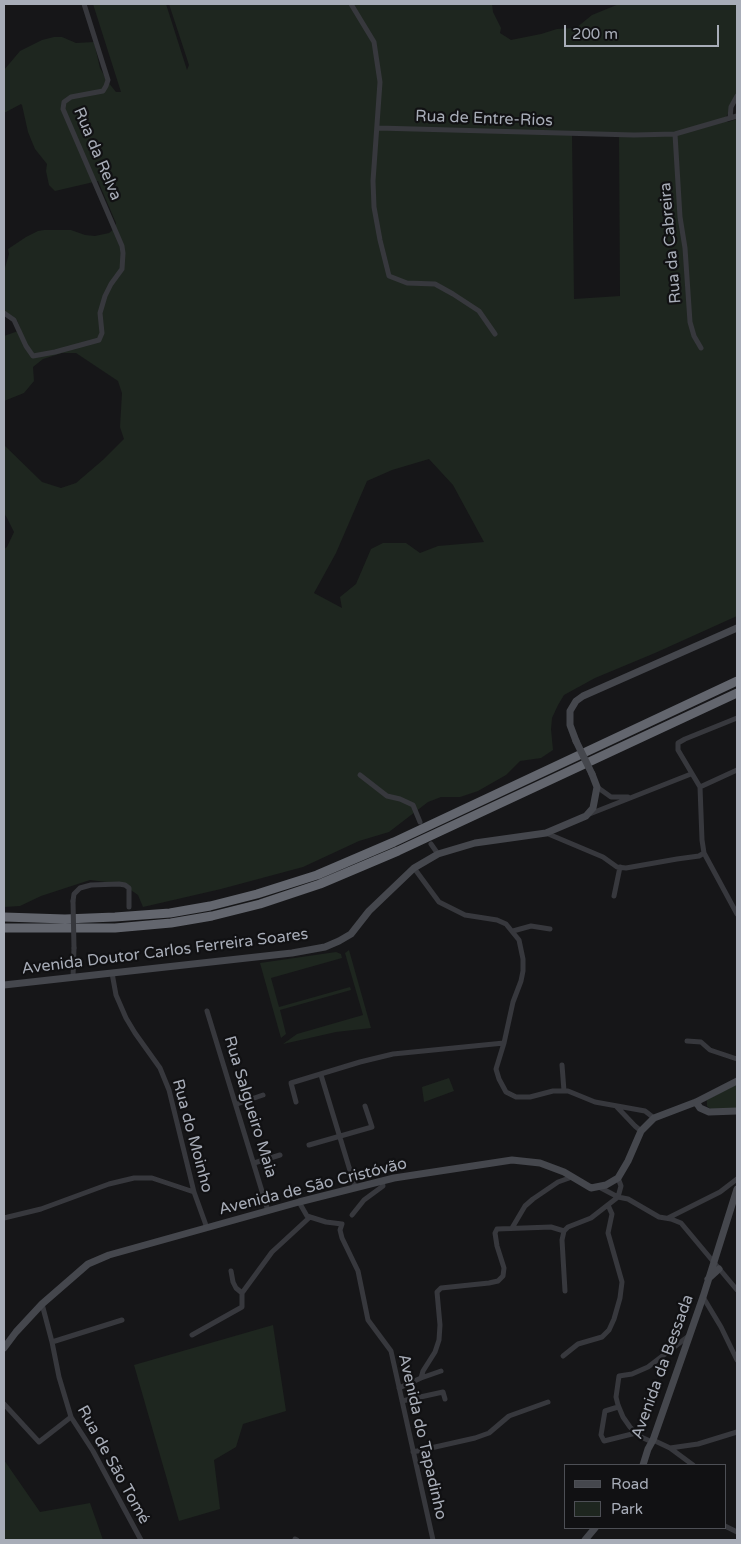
<!DOCTYPE html>
<meta charset="utf-8">
<style>
body{margin:0}
#map{position:relative;width:741px;height:1544px;overflow:hidden;background:#161618;font-family:"Varela Round",sans-serif}
canvas{display:block}
.frame{position:absolute;inset:0;border:5px solid #a8adb8;pointer-events:none}
.legend{position:absolute;left:564px;top:1464px;width:162px;height:65px;box-sizing:border-box;background:#111113;border:1px solid #4d4f55;margin:0;padding:6px 9px;list-style:none;font-size:15px;color:#a8adb8}
.legend li{display:flex;align-items:center;gap:10px;height:25px}
.legend b{width:25px;border:1px solid #4d4f55}
.scale{position:absolute;left:564px;top:25px;width:155px;height:22px;box-sizing:border-box;border:2px solid #a8adb8;border-top:0;padding-left:6px;font-size:15px;line-height:18px;white-space:nowrap;color:#a8adb8;-webkit-text-stroke:4px #111113;paint-order:stroke}
</style>
<div id="map">
<canvas width="741" height="1544"></canvas>
<div class="frame"></div>
<ul class="legend">
<li><b style="height:6px;background:#45474d"></b>Road</li>
<li><b style="height:14px;background:#1e261f"></b>Park</li>
</ul>
<div class="scale">200 m</div>
</div>
<script>
const c = document.querySelector('canvas').getContext('2d');
c.lineJoin = 'round';
function fill(path, color) {
  c.fillStyle = color;
  c.fill(path, 'evenodd');
}
function toPath(rows) {
  const path = new Path2D();
  for (const r of rows) {
    path.moveTo(r[0], r[1]);
    for (let i = 2; i < r.length; i += 2) path.lineTo(r[i], r[i + 1]);
  }
  return path;
}
function stroke(path, color, width, dash) {
  c.strokeStyle = color;
  c.lineWidth = width;
  c.lineCap = dash ? 'butt' : 'round';
  c.setLineDash(dash || []);
  c.stroke(path);
}
function drawText(font, color, halo, rows, align = 'center') {
  c.font = font + ' "Varela Round",sans-serif';
  c.lineWidth = 4.5;
  c.setLineDash([]);
  c.textBaseline = 'middle';
  c.strokeStyle = halo;
  c.fillStyle = color;
  for (const [text, x, y, turn = 0] of rows) {
    c.save();
    c.translate(x, y);
    c.rotate((+turn || 0) * Math.PI / 180);
    c.textAlign = isNaN(turn) ? turn : align;
    if (halo) c.strokeText(text, 0, 0);
    c.fillText(text, 0, 0);
    c.restore();
  }
}
const green = toPath([
 [93,4,166,4,187,70,189,65,169,4,492,4,493,12,501,28,500,33,511,40,541,34,557,29,576,28,592,15,619,4,737,4,737,99,724,120,728,122,737,119,737,616,655,653,595,678,564,695,558,705,552,718,551,729,553,750,541,758,520,761,506,775,478,791,460,797,441,797,428,802,389,832,359,841,303,867,221,889,143,907,138,895,122,884,90,880,41,896,20,906,4,907,4,549,7,547,14,532,7,518,4,513,4,445,42,482,61,488,76,483,104,459,124,439,120,427,122,393,118,381,76,353,62,353,43,359,33,367,34,381,24,393,4,401,4,336,21,330,17,320,4,312,4,271,9,254,8,249,26,237,38,231,44,230,71,230,85,235,95,236,109,233,115,228,116,223,98,181,55,191,49,185,46,171,47,164,35,149,28,132,22,105,21,104,4,113,4,70,20,51,42,40,54,37,62,37,76,43,94,42,100,68,108,82,116,92,121,92],
 [572,135,619,136,620,296,574,299],
 [429,459,453,485,484,542,438,546,420,553,406,543,383,543,371,549,356,584,340,597,342,608,314,593,336,553,367,481,392,470],
 [349,950,371,1028,336,1032,283,1044,297,1034,363,1015,345,953],
 [336,952,341,954,342,958,271,978,279,1007,350,987,351,990,280,1010,286,1034,281,1038,260,963],
 [449,1078,454,1091,424,1102,422,1087],
 [737,1084,737,1109,712,1110,707,1106,707,1100],
 [273,1325,286,1411,243,1424,236,1447,214,1460,220,1509,179,1521,134,1365],
 [4,1460,40,1512,90,1503,103,1540,4,1540]
]);
const street = toPath([
 [351,4,374,42,380,82,373,181,374,207,380,240,389,276,407,283,435,284,453,294,479,311,495,334],
 [730,118,731,107,737,96],
 [378,128,634,135,675,134,737,116],
 [675,134,680,217,685,248,690,322,694,336,701,348],
 [4,313,14,320,26,346,33,356,55,352,99,340,102,333,100,313,105,296,111,284,122,269,123,253,122,246,63,109,64,102,71,97,103,91,106,86,108,80,84,4],
 [737,718,685,739,678,743,678,750,700,787,702,840,704,853,737,914],
 [360,775,387,796,400,799,413,805,420,822],
 [597,787,611,797,628,797],
 [700,787,737,770],
 [587,815,691,774],
 [546,833,603,857,617,867,626,868,677,859,699,856,704,853],
 [431,844,438,854],
 [414,868,439,902,465,915,497,920,506,924,519,940,523,959,523,971,521,981,513,1002,504,1043,496,1069,499,1079,506,1092,516,1097,530,1097,553,1091,568,1091,595,1102,645,1111,654,1118],
 [614,896,620,867],
 [73,901,74,894,80,888,91,885,119,884,125,885,129,888,129,907],
 [513,931,531,926,550,929],
 [112,973,116,995,126,1018,135,1033,160,1068,169,1090,194,1192,207,1228],
 [73,977,74,948],
 [207,1011,268,1211],
 [687,1041,701,1042,710,1050,737,1059],
 [562,1065,564,1091],
 [321,1075,355,1187],
 [296,1102,291,1083,360,1062,393,1054,504,1043],
 [237,1104,263,1095],
 [616,1106,635,1126,641,1131],
 [309,1145,372,1127,365,1106],
 [254,1163,280,1155],
 [618,1178,621,1186,618,1197,628,1199,659,1217,671,1219,681,1223,737,1290],
 [299,1202,307,1216,326,1222,342,1224,340,1230,342,1238,358,1271,368,1320,391,1351,433,1540],
 [352,1215,364,1200,383,1186,382,1181],
 [4,1218,41,1209,109,1184,134,1178,152,1178,194,1192],
 [668,1218,720,1192,737,1179],
 [512,1228,525,1206,533,1199,558,1182,572,1177],
 [564,1231,568,1227,591,1218,618,1197,599,1187],
 [564,1231,562,1240,565,1291],
 [231,1271,233,1282,236,1288,242,1293],
 [703,1297,721,1327,737,1360],
 [42,1304,52,1342,59,1377,71,1417,93,1451,141,1540],
 [192,1335,242,1307,242,1293,272,1252,310,1217],
 [52,1342,122,1320],
 [563,1356,578,1344,602,1337,609,1330,614,1319,620,1298,622,1282,608,1233,612,1214,608,1205],
 [421,1378,441,1371],
 [399,1388,421,1378,423,1371,435,1352,439,1340,440,1325,437,1292,441,1288,489,1283,498,1281,503,1276,504,1268,497,1246,495,1233,497,1229,551,1227,564,1231],
 [402,1401,443,1392,445,1399],
 [4,1404,39,1442,71,1417],
 [618,1407,605,1411,601,1435,604,1441,636,1433],
 [653,1440,670,1448,693,1465],
 [652,1442,639,1436,630,1427,623,1417,618,1405,616,1397,619,1376,632,1374,648,1367,690,1335],
 [670,1448,698,1444,737,1432],
 [413,1452,475,1438,489,1433,509,1416,548,1402],
 [725,1526,737,1532],
 [295,1539,297,1540]
]);
const secondary = toPath([
 [576,741,570,725,570,711,576,701,583,696,737,628],
 [4,985,292,953,325,947,339,941,351,934,369,911,414,868,438,854,475,843,546,833,586,816,593,808,597,787,592,774],
 [696,1102,700,1108,709,1112,737,1111],
 [708,1279,719,1269],
 [4,1348,16,1332,42,1304,88,1264,109,1255,299,1202,394,1178,512,1160,540,1163,564,1172,591,1188,606,1185,618,1178,628,1161,641,1131,654,1118,696,1102,737,1081],
 [643,1465,648,1449,653,1440,703,1297,737,1189],
 [585,1540,595,1528]
]);
const highway = toPath([
 [4,917,65,919,115,917,170,913,210,906,257,894,317,875,394,842,737,681],
 [4,928,115,928,171,923,212,916,260,904,320,884,398,851,737,693]
]);
const streetBridge = toPath([
 [73,901,74,948]
]);
const secondaryBridge = toPath([
 [576,741,592,774]
]);
const streetNames = [
 ["Rua de Entre-Rios",484,119,2],
 ["Rua da Relva",97,154,67],
 ["Rua da Cabreira",671,243,-95],
 ["Avenida Doutor Carlos Ferreira Soares",165,952,-7],
 ["Rua Salgueiro Maia",250,1107,73],
 ["Rua do Moinho",192,1136,75],
 ["Avenida de São Cristóvão",313,1187,-14],
 ["Avenida da Bessada",663,1367,-70],
 ["Avenida do Tapadinho",422,1437,77],
 ["Rua de São Tomé",113,1465,61]
];
fill(green, '#1e261f');
stroke(street, '#37383d', 5);
stroke(secondary, '#45474d', 7);
stroke(highway, '#63666e', 9);
stroke(streetBridge, '#37383d', 5);
stroke(secondaryBridge, '#45474d', 7);
drawText('16px', '#a8adb8', '#111113', streetNames);
</script>
